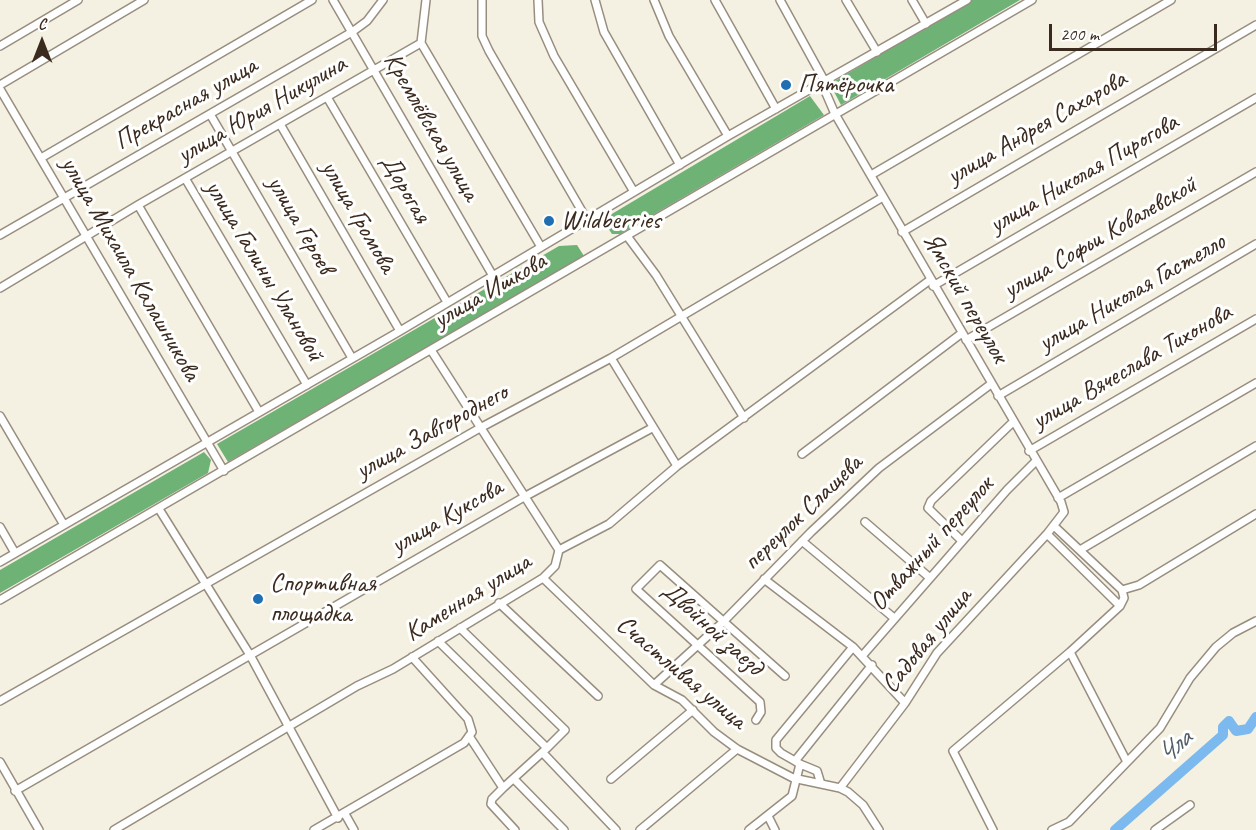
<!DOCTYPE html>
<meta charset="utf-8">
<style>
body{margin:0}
#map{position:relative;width:1256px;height:830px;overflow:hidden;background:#f5f1e2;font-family:Caveat,sans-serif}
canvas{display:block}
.north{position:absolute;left:12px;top:12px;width:60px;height:60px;-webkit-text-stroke:4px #fff;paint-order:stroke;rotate:0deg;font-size:16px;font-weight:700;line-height:24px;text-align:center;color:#3b2a1e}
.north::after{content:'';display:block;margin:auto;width:21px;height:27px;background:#3b2a1e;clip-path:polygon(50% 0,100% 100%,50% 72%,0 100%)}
.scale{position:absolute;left:1049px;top:24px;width:168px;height:27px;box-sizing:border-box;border:3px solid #3b2a1e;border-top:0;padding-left:8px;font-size:18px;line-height:21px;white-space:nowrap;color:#3b2a1e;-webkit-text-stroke:4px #fff;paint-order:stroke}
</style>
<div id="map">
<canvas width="1256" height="830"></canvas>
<div class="north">С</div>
<div class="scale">200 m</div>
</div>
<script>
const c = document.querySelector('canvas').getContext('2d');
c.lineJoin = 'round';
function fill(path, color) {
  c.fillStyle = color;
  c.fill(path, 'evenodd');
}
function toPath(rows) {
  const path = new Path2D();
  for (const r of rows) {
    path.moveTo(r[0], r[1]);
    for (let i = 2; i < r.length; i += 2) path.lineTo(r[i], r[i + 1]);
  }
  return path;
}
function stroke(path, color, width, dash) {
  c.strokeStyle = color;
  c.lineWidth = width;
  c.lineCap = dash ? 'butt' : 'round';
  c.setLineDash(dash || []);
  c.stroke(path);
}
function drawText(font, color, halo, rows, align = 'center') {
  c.font = font + ' Caveat,sans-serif';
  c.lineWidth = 6;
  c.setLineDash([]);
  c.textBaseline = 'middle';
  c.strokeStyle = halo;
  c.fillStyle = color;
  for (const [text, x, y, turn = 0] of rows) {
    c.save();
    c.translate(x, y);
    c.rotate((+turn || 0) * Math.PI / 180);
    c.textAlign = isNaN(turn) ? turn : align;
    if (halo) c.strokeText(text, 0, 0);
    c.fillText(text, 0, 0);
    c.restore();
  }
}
const forest = toPath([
 [972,0,1020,0,841,105,830,84],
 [810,96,824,115,620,234,612,234,604,222,605,218],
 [577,245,584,256,228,462,217,444,559,246],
 [204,452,211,460,208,473,0,593,0,570]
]);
const river = toPath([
 [1115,830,1223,735,1223,727,1229,721,1236,731,1248,729,1256,717]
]);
const minor = toPath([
 [333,0,493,276],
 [482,0,482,36,489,51,587,220],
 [538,0,539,22,554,56,634,192],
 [595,0,604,32,680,165],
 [654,0,669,36,728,136],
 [715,0,776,109],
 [780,0,825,82],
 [846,0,877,52],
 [912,0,926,24],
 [421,43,541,247],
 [0,46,78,0],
 [822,84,835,114,1061,502,1064,512,1047,534,937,653,905,703,840,788],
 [0,85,144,0],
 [0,89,224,471],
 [327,97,447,302],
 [210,114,352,358],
 [280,124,400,331],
 [41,158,312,0],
 [871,175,1171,0],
 [185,178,307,385],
 [138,205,259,412],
 [902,232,1256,25],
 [0,235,352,32,367,21,383,0],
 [627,236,656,275,744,418],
 [933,286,1256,98],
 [0,288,138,205,421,43,426,0],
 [966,340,1256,172],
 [431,350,559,550],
 [611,358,677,466],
 [998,396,1256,244],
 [0,416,64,525],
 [1029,451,1256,319],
 [802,454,962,333],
 [1058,498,1256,383],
 [159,509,250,655,338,818],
 [865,522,930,578],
 [0,527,15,553],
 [1047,534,1120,606],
 [802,541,894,618],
 [962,541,928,508,931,501,1013,422],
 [1080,550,1256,446],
 [0,562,400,331,728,136,967,0],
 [543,578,654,685,682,700,714,732,737,749,793,778,840,788,848,792,863,805,879,830],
 [764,579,853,647,905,703],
 [1122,590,1139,585,1256,514],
 [0,600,1032,0],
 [499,603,598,696],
 [460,628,565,730,547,748],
 [438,641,547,748,503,788],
 [853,647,776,740,776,748,781,753,795,761,872,665],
 [1070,652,1127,762],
 [863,655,1007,490,1035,462],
 [654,685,722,623,811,532,879,468,991,384],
 [0,701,480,428,611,358,883,197],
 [756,720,761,712,760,702,636,589,660,565,785,676],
 [469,736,503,788,492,799,491,804,515,830],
 [543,753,616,830],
 [0,762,39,830],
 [800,764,817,771,821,784],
 [514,779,564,830],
 [611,779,693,710],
 [15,791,524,497,652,428],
 [345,814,354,830],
 [768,816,775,830],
 [114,830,357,686,393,669,543,578,555,566,559,550,609,524,677,466,930,280],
 [314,830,464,743,472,732,468,719,412,657],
 [640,830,737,749],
 [749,830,792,796,800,764,795,761],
 [993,830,953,751,1070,652,1120,606,1124,598,1122,590,1054,526],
 [1052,830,1069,822,1160,728,1190,678,1216,647,1233,633,1256,621],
 [1155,830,1190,805]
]);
const markers = [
 [786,85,6,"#1f6fb2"],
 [549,221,6,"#1f6fb2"],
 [258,599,6,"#1f6fb2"]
];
const poiNames = [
 ["Пятёрочка",798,85],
 ["Wildberries",561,221],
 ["Спортивная",270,584],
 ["площадка",270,614]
];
const streetNames = [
 ["Прекрасная улица",186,104,-30],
 ["улица Юрия Никулина",262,110,-30],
 ["Кремлёвская улица",431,127,60],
 ["улица Андрея Сахарова",1037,128,-30],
 ["улица Николая Пирогова",1084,174,-30],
 ["Дорогая",405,189,60],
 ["улица Громова",358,217,60],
 ["улица Героев",300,225,60],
 ["улица Софьи Ковалевской",1100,238,-30],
 ["улица Михаила Калашникова",130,269,60],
 ["улица Галины Улановой",264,271,59],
 ["улица Ишкова",490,291,-30],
 ["улица Николая Гастелло",1132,293,-30],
 ["Ямский переулок",965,298,60],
 ["улица Вячеслава Тихонова",1132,367,-30],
 ["улица Завгороднего",432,432,-29],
 ["переулок Слащева",803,513,-44],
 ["улица Куксова",447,517,-30],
 ["Отважный переулок",932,544,-48],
 ["Каменная улица",468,598,-32],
 ["Двойной заезд",712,629,42],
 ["Садовая улица",927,641,-51],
 ["Счастливая улица",681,673,40]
];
const waterNames = [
 ["Чла",1175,747,-41]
];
fill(forest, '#6eb276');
stroke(river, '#7bb9ee', 10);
stroke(minor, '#988e80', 10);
stroke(minor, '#fff', 7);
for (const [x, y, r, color] of markers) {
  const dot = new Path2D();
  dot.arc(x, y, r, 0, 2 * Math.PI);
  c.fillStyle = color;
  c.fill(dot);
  stroke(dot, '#fff', 2);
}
drawText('26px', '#3b2a1e', '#fff', poiNames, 'left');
drawText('26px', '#3b2a1e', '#fff', streetNames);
drawText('italic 27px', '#515c67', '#fff', waterNames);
</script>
